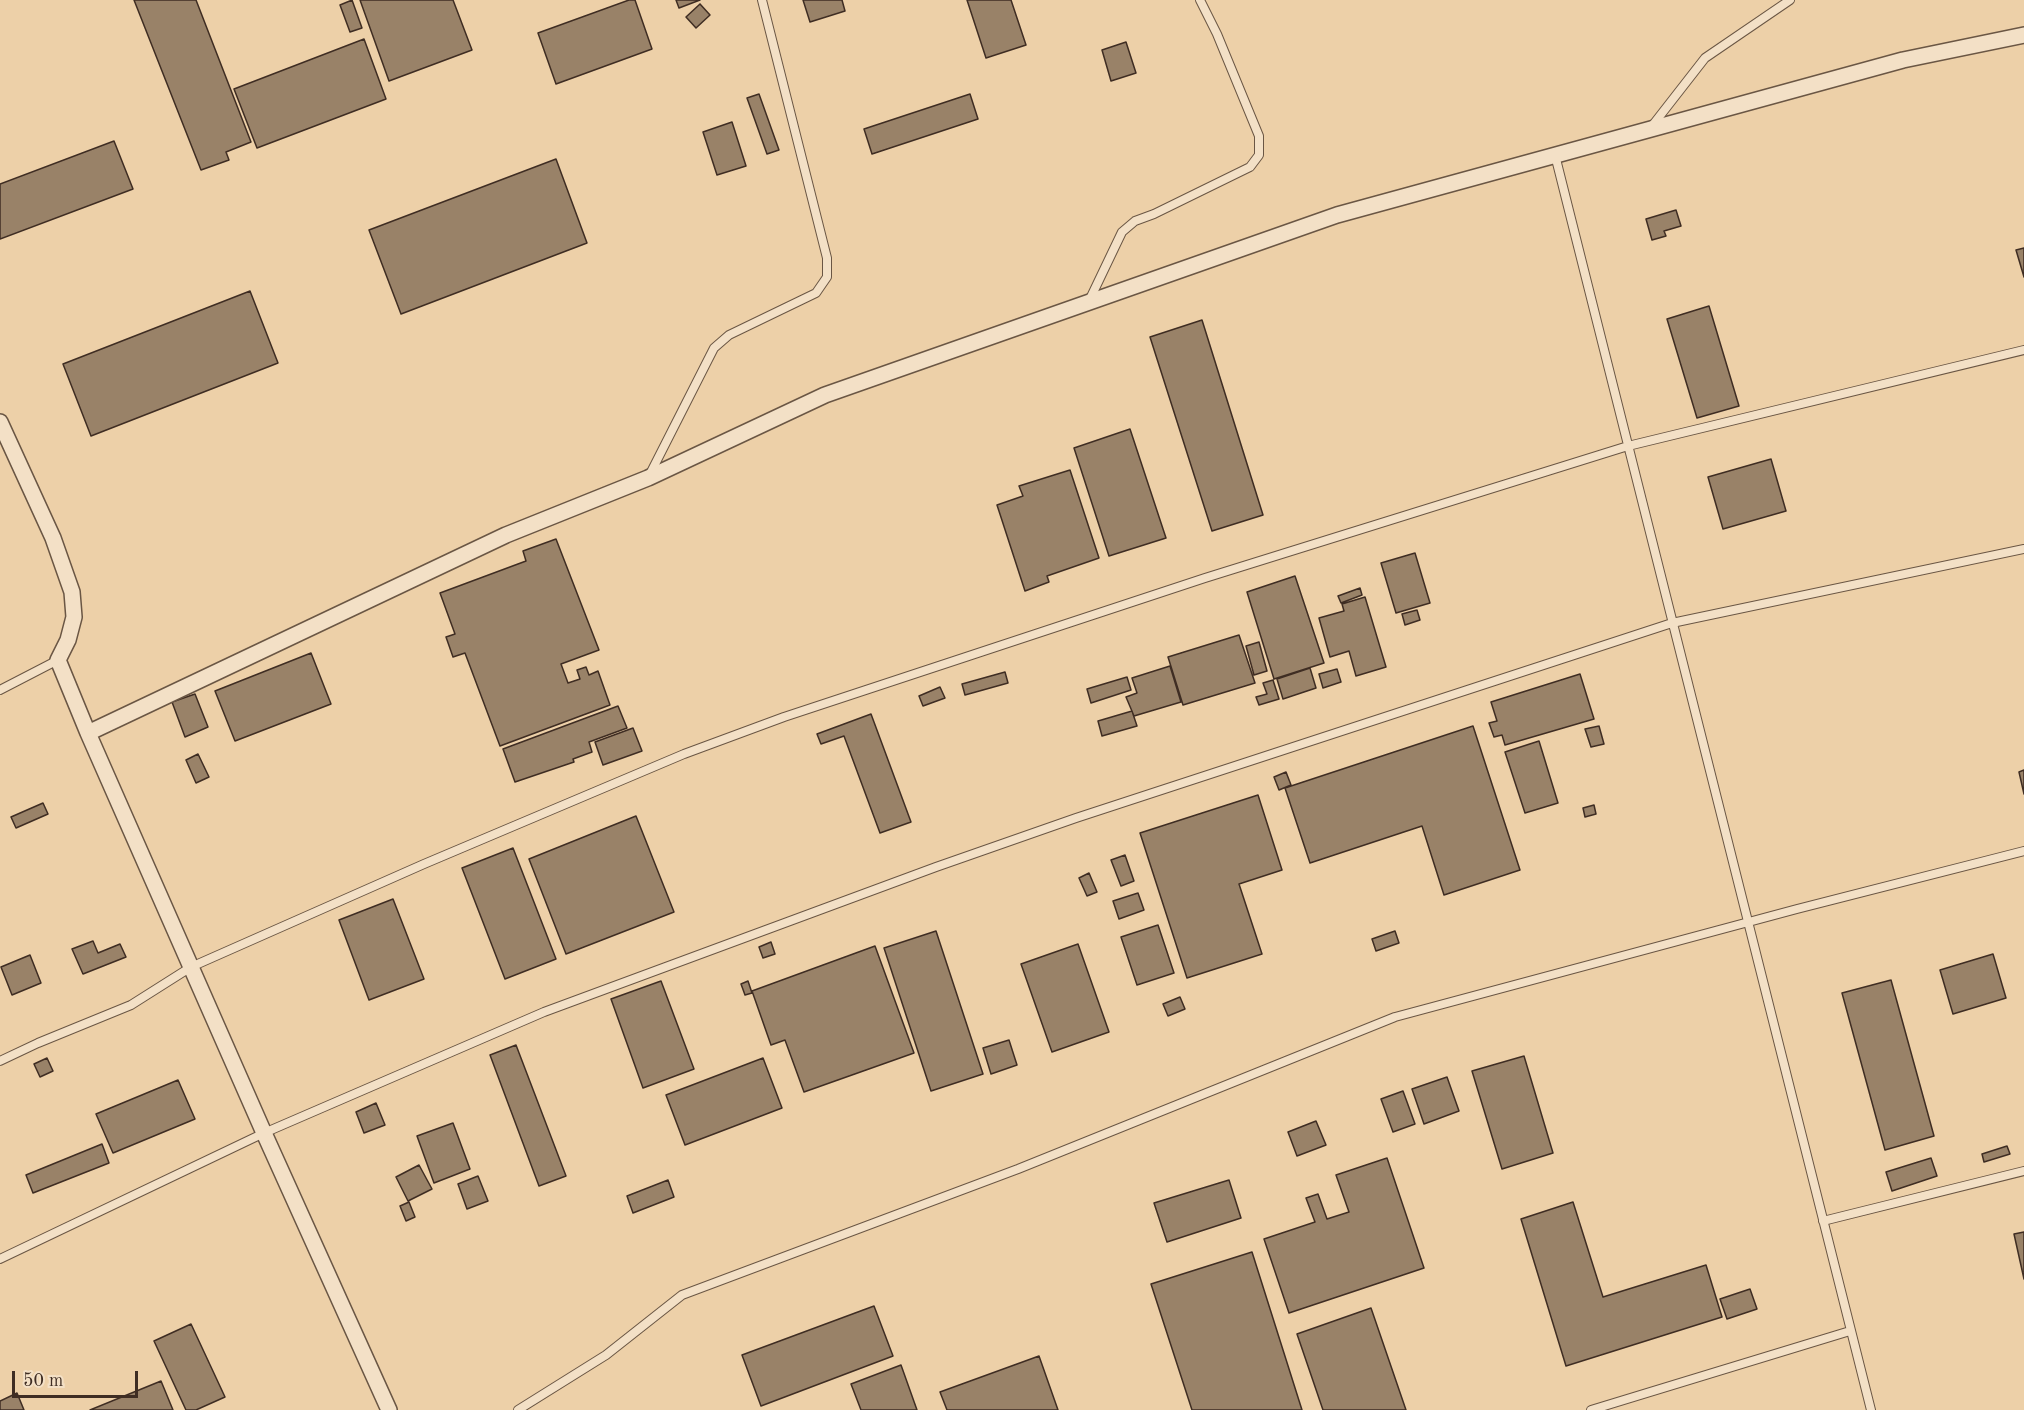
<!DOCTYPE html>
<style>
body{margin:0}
#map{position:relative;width:2024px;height:1410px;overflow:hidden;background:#edd0a8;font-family:"Old Standard TT",serif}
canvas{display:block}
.scale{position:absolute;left:12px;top:1371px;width:126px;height:27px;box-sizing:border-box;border:3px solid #3f2d23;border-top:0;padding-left:8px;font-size:18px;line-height:21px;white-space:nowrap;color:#3f2d23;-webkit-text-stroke:4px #f3e0c6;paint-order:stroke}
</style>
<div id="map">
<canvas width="2024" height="1410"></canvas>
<div class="scale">50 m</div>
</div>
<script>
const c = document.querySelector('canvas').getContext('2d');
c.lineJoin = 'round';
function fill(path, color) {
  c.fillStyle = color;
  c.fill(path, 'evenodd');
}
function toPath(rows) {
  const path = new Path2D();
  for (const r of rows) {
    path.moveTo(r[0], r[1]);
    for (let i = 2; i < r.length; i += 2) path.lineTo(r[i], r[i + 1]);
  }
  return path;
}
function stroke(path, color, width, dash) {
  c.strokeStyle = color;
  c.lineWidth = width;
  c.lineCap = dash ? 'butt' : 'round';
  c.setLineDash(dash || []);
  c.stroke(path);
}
const building = toPath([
 [134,0,196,0,251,142,226,152,229,160,201,170,134,0],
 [352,0,362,28,350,32,340,5,352,0],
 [360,0,453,0,472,50,389,81,360,0],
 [629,0,635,0,652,49,556,84,538,33,629,0],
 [676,0,700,0,679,8,676,0],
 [803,0,842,0,845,11,810,22,803,0],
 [967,0,1011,0,1026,45,986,58,967,0],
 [700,4,710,15,696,28,686,17,700,4],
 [364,39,386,99,257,148,234,89,364,39],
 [1126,42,1136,73,1111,81,1102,50,1126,42],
 [759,94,779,150,767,154,747,98,759,94],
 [970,94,978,119,872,154,864,129,970,94],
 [732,122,746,166,717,175,703,132,732,122],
 [114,141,133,189,0,239,0,184,114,141],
 [556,159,587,243,401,314,369,230,556,159],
 [1676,210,1681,226,1664,231,1666,236,1652,240,1646,219,1676,210],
 [2024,248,2024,277,2016,250,2024,248],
 [250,291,278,363,91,436,63,364,250,291],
 [1709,306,1739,406,1697,418,1667,319,1709,306],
 [1202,320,1263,515,1212,531,1150,337,1202,320],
 [1130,429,1166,538,1109,556,1074,448,1130,429],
 [1771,459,1786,511,1723,529,1708,477,1771,459],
 [1070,470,1099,558,1047,576,1049,582,1025,591,997,505,1023,496,1019,486,1070,470],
 [556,539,599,650,561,664,568,683,580,679,577,670,586,667,589,675,598,671,610,705,500,746,465,653,453,657,446,637,455,634,440,593,526,561,523,551,556,539],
 [1415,553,1430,603,1396,613,1381,563,1415,553],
 [1295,576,1324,663,1274,679,1247,592,1295,576],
 [1360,588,1362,595,1341,603,1338,596,1360,588],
 [1365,597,1386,667,1356,676,1349,651,1330,657,1319,618,1344,611,1342,604,1365,597],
 [1417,610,1420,620,1405,625,1402,614,1417,610],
 [1239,635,1255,683,1183,705,1168,657,1239,635],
 [1259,642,1267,671,1254,675,1246,646,1259,642],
 [311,653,331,704,235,741,215,691,311,653],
 [1170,666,1181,702,1134,716,1126,697,1137,693,1132,678,1170,666],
 [1310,668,1316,688,1283,699,1277,679,1310,668],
 [1337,669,1341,682,1323,688,1319,674,1337,669],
 [1005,672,1008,683,965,695,962,684,1005,672],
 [1580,674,1594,719,1505,745,1502,735,1494,737,1489,723,1497,721,1491,702,1580,674],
 [1127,677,1131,690,1091,703,1087,689,1127,677],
 [1273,680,1279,699,1259,705,1256,697,1267,694,1263,683,1273,680],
 [940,687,945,698,923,706,919,696,940,687],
 [195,694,208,727,185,737,172,702,195,694],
 [618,706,627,728,589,742,592,752,573,759,574,762,515,782,503,749,618,706],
 [1132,711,1137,726,1102,736,1098,721,1132,711],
 [871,714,911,822,880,833,844,736,821,744,817,734,871,714],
 [1473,726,1520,870,1444,895,1422,826,1310,863,1285,788,1473,726],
 [1599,726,1604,744,1591,747,1585,729,1599,726],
 [633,728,642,751,603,765,595,742,633,728],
 [1539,741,1558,803,1525,813,1505,752,1539,741],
 [198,754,209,777,196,783,186,760,198,754],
 [2024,770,2024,794,2019,772,2024,770],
 [1286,772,1291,785,1279,790,1274,777,1286,772],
 [1258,795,1282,870,1239,884,1262,954,1187,978,1140,833,1258,795],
 [43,803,48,814,16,828,11,817,43,803],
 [1594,805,1596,814,1585,817,1583,808,1594,805],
 [636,816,674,912,566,954,529,859,636,816],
 [513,848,556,959,505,979,462,868,513,848],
 [1125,855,1134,881,1121,886,1111,860,1125,855],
 [1089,873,1097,892,1087,896,1079,878,1089,873],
 [1138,893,1144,910,1119,919,1113,901,1138,893],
 [393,899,424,979,369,1000,339,920,393,899],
 [1158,925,1174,973,1137,985,1121,937,1158,925],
 [936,931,983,1074,931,1091,884,948,936,931],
 [1395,931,1399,943,1376,951,1372,939,1395,931],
 [93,941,98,953,120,944,126,957,83,974,72,949,93,941],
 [771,942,775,954,763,958,759,947,771,942],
 [1078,944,1109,1032,1052,1052,1021,964,1078,944],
 [875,946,914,1053,804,1092,785,1040,771,1045,752,991,875,946],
 [1993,954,2006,998,1953,1014,1940,970,1993,954],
 [30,955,41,983,12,995,1,967,30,955],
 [1891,980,1934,1136,1885,1150,1842,993,1891,980],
 [661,981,694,1069,643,1088,611,999,661,981],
 [748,981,752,993,745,995,741,984,748,981],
 [1180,997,1185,1009,1168,1016,1163,1004,1180,997],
 [1009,1040,1017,1065,991,1074,983,1048,1009,1040],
 [516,1045,566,1176,539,1186,490,1055,516,1045],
 [1524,1056,1553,1153,1502,1169,1472,1071,1524,1056],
 [47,1058,53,1071,40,1077,34,1064,47,1058],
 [763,1058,782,1108,685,1145,666,1095,763,1058],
 [1447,1077,1459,1111,1424,1124,1412,1089,1447,1077],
 [178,1080,195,1119,113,1153,96,1114,178,1080],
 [1403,1091,1415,1124,1393,1132,1381,1099,1403,1091],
 [376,1103,385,1125,364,1133,356,1112,376,1103],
 [1316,1121,1326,1145,1297,1156,1288,1132,1316,1121],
 [453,1123,470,1169,434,1183,417,1136,453,1123],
 [102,1144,109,1163,33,1193,26,1175,102,1144],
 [2007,1146,2010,1154,1984,1162,1982,1154,2007,1146],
 [1387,1158,1424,1268,1289,1313,1264,1239,1315,1222,1306,1198,1318,1194,1327,1219,1349,1212,1336,1175,1387,1158],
 [1931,1158,1937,1176,1892,1191,1886,1172,1931,1158],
 [419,1165,432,1189,408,1201,396,1177,419,1165],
 [478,1176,488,1201,467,1209,458,1184,478,1176],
 [668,1180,674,1197,633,1213,627,1196,668,1180],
 [1229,1180,1241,1218,1167,1242,1154,1203,1229,1180],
 [409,1202,415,1217,406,1221,400,1206,409,1202],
 [1573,1202,1603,1297,1706,1265,1722,1317,1566,1366,1521,1219,1573,1202],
 [2024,1232,2024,1279,2014,1234,2024,1232],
 [1252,1252,1302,1410,1192,1410,1151,1284,1252,1252],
 [1750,1289,1757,1309,1727,1319,1720,1299,1750,1289],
 [874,1306,893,1356,761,1406,742,1355,874,1306],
 [1371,1308,1406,1410,1323,1410,1297,1334,1371,1308],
 [191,1324,225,1397,196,1410,186,1410,154,1341,191,1324],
 [1039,1356,1058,1410,947,1410,940,1392,1039,1356],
 [901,1365,917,1410,861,1410,851,1384,901,1365],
 [161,1381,173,1410,90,1410,161,1381],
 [17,1393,24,1410,0,1410,0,1401,17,1393]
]);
const service = toPath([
 [1652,126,1705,58,1790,0],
 [1555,155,1871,1410],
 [1089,301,1122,232,1135,221,1154,214,1250,167,1259,155,1259,136,1217,34,1200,0],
 [649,476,714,348,729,335,816,293,827,277,827,258,762,0],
 [0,690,58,660],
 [0,1061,38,1043,131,1005,191,967,424,864,684,754,784,717,1205,578,1628,446,2024,350],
 [1823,1221,2024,1171],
 [0,1259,264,1133,544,1012,936,867,1076,818,1672,623,2024,549],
 [518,1410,606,1355,682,1295,1018,1169,1395,1017,1797,909,2024,851],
 [1591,1410,1850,1331]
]);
const minor = toPath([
 [0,422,53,538,72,592,74,617,68,640,58,660,88,733,264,1133,389,1410],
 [88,733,506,535,648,478,825,395,1337,215,1903,60,2024,35]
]);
fill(building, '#998268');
stroke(building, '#3f2d23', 1.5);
stroke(service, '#6a5644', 10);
stroke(minor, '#6a5644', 18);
stroke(service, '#f3e0c6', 8);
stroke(minor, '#f3e0c6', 15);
</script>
